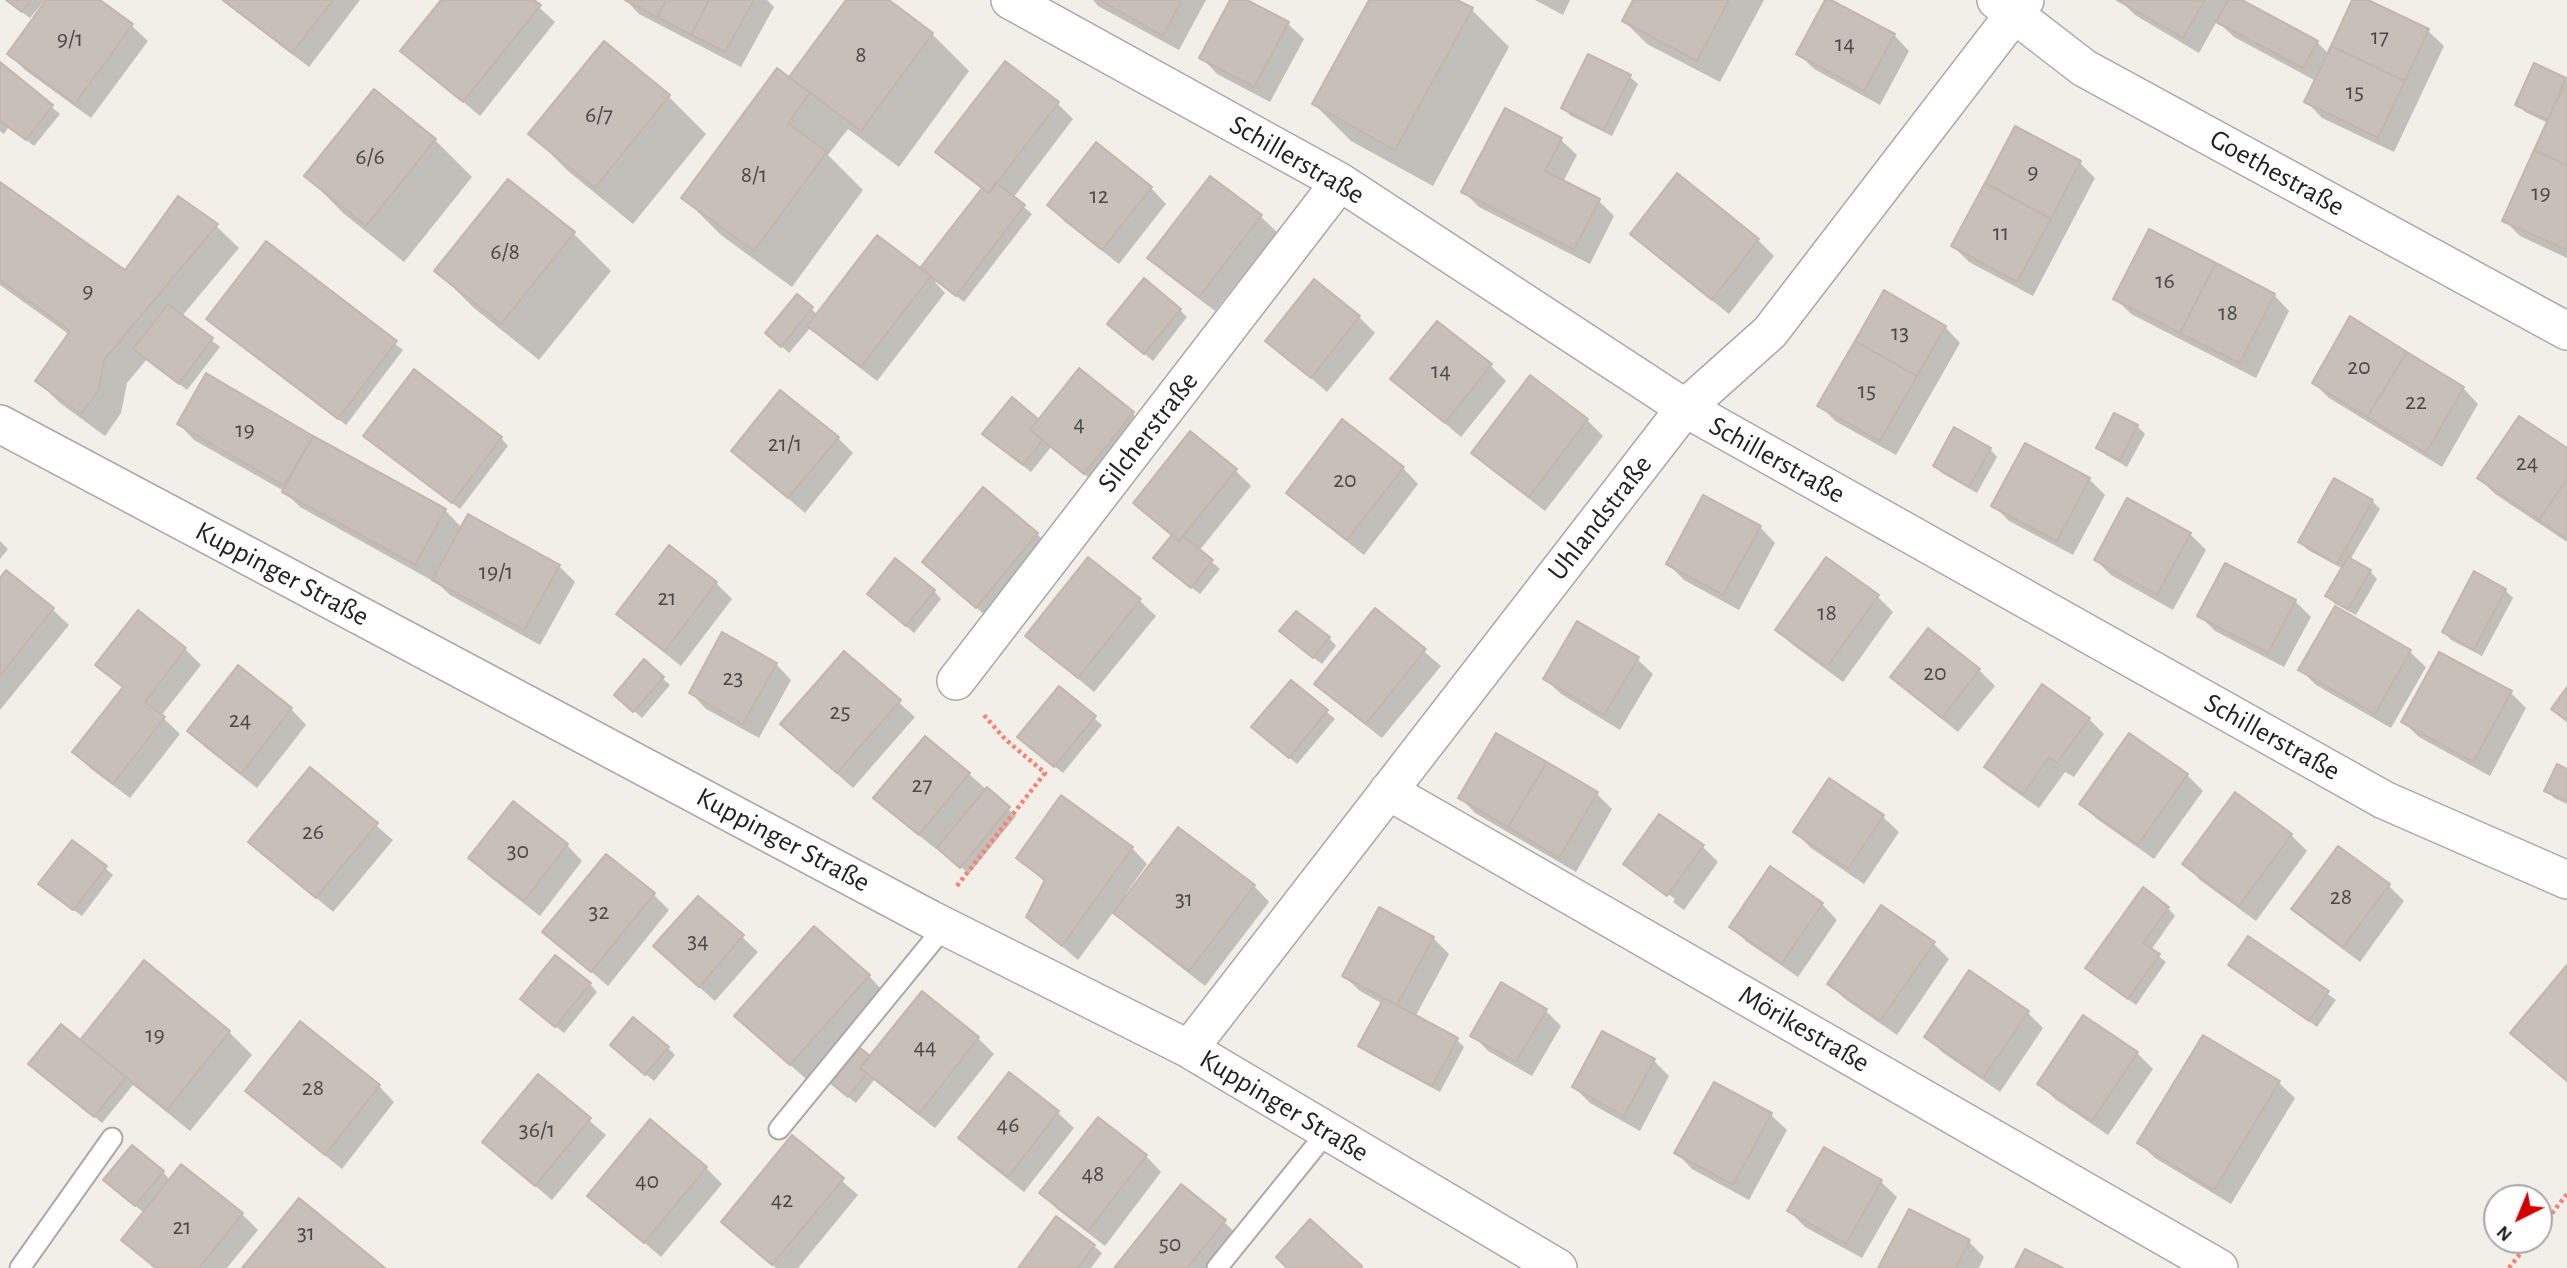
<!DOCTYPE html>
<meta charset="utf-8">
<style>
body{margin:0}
#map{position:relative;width:2567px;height:1268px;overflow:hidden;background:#f2efe9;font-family:"Alegreya Sans",sans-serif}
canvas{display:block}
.north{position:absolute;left:2483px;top:1184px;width:70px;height:70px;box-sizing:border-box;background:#fff;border:2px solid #a7a7a7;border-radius:50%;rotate:223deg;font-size:19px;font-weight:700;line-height:28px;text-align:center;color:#222}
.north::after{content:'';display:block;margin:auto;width:24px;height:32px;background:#d40000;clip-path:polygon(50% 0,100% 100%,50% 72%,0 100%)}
</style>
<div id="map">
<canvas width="2567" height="1268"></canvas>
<div class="north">N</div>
</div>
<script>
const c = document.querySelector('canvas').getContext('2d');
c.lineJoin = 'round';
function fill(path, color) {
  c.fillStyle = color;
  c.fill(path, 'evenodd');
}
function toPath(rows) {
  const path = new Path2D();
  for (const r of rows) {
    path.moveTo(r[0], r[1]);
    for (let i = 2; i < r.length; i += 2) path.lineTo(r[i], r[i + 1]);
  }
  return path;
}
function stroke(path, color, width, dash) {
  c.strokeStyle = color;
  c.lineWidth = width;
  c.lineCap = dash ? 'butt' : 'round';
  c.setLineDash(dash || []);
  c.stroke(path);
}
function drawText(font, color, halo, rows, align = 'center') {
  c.font = font + ' "Alegreya Sans",sans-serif';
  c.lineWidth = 5;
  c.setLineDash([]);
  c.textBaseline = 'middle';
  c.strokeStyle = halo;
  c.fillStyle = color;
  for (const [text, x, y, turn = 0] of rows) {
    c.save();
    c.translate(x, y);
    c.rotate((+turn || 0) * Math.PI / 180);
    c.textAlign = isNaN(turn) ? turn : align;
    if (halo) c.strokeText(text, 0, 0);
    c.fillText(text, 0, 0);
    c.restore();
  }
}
const shadow = toPath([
 [6,0,45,0,30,18],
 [45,0,97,0,132,26,148,41,91,118,25,70,9,54,47,2],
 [221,0,360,0,309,67],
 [443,0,531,0,555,22,480,116,402,50],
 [626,0,767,0,774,7,741,67,639,14],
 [848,0,886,0,932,34,969,71,899,167,848,129,828,155,863,190,792,287,721,235,684,198,790,80],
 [1093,0,1206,0,1179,50,1098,6],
 [1232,0,1243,0,1288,24,1304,39,1270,102,1217,74,1202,58],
 [1371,0,1454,0,1472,10,1509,47,1433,186,1351,141,1314,104],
 [1535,0,1570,0,1563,15],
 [1635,0,1764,0,1720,82,1647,44,1624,21],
 [1827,0,1894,35,1909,51,1880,105,1814,69,1798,53],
 [2120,0,2238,0,2317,42,2329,54,2354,0,2364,0,2428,31,2444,46,2394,152,2322,118,2307,102,2316,81,2234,37,2217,21,2199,53,2135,15],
 [604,43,669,97,706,134,633,224,568,171,531,134],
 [1589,56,1630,77,1638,84,1612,136,1571,116,1563,108],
 [0,64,60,114,34,146,9,126,4,134,0,131],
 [2565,79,2567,81,2567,258,2520,236,2505,221,2548,123,2525,112,2518,105],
 [1058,104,1073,119,1013,198,1032,214,964,302,936,280,935,282,945,293,877,381,825,341,811,327,789,353,775,340,797,296,818,315,921,270,983,190,953,167,937,151],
 [1505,111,1561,140,1577,155,1563,182,1599,201,1614,216,1590,264,1479,207,1464,192],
 [435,140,472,177,404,262,343,213,306,175],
 [2080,163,2095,178,2033,296,1969,262,1953,246],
 [1677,175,1758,240,1774,256,1729,314,1648,249,1632,234],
 [1211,178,1261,217,1277,232,1215,311,1165,273,1150,257],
 [509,181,574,234,611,271,539,360,474,308,437,271],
 [0,184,125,273,216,226,239,248,182,316,220,347,187,390,147,359,127,383,121,413,105,436,60,403,37,381,70,335,0,285],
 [1151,188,1166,204,1119,264,1064,221,1049,205],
 [266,243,403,350,346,425,216,326],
 [1314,282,1359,317,1375,333,1327,392,1267,340],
 [2274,295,2289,311,2256,378,2131,314,2115,298],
 [1180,310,1187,317,1153,361,1117,331],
 [1945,327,1960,343,1896,455,1835,421,1820,405],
 [1490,365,1506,381,1461,437,1393,379],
 [206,376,445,510,462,528,559,566,575,582,540,645,450,595,432,578,431,580,300,507,284,491,194,440,179,424],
 [1531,377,1587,420,1603,436,1545,511,1489,468,1473,453],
 [2314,383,2463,388,2478,404,2442,467,2329,398],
 [1012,400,1039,422,1133,414,1148,429,1101,488,1051,447,1031,472,992,441],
 [2137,426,2145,434,2127,467,2106,455,2098,448],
 [501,438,508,446,460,509,373,443],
 [838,438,853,453,805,513,733,451],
 [1990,449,1997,457,1977,493,1942,473,1935,466],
 [2567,451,2567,542,2495,494,2479,478],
 [1403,468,1418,484,1364,555,1304,508,1288,493],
 [1235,470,1251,486,1199,551,1220,569,1200,594,1163,565,1173,537,1135,503],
 [2089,479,2105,495,2073,555,2009,521,1993,505],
 [2335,480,2372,501,2380,509,2350,560,2370,571,2377,579,2356,615,2335,604,2328,596,2343,569,2308,550,2300,542],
 [2127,500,2190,534,2206,550,2173,610,2111,575,2096,560],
 [1760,527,1775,543,1739,610,1684,580,1668,564],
 [1037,534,1053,550,993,622,924,562],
 [0,541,8,549,0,559],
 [669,547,716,583,732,599,681,666,634,629,618,614],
 [1088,560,1140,601,1156,616,1094,692,1027,636],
 [7,573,53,610,69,625,0,710,0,581],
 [2505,590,2513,598,2482,656,2451,640,2444,632],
 [934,591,941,599,914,633,877,602],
 [1878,597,1893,612,1843,682,1793,645,1777,630],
 [2295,601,2311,617,2284,667,2215,631,2199,615],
 [2336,609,2410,652,2426,667,2391,728,2316,685,2301,670],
 [1375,610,1441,666,1382,738,1332,699,1317,684],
 [138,613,185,649,201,665,161,716,180,734,130,798,90,768,74,752,124,689,98,665],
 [1928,631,1979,670,1995,686,1958,732,1908,692,1892,677],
 [1329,638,1336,646,1322,664,1289,639],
 [844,654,915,717,853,788,798,739],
 [1637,659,1653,674,1620,730,1561,694,1545,679],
 [776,664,791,680,759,738,706,709,691,693],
 [662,678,670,685,642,718,624,702],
 [1291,682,1335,719,1297,764,1261,735],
 [1059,688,1102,725,1063,773,1027,744],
 [2511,693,2526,708,2490,776,2419,737,2403,722],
 [291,709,306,725,257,788,205,747,190,731],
 [2089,719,2104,734,2074,777,2065,772,2039,808,2002,782,1986,766],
 [310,769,393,840,333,912,250,841],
 [2567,771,2567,804,2554,798,2546,790],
 [969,774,1016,816,969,874,938,847,936,849,891,813,876,798],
 [2187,775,2203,791,2154,859,2097,819,2081,804],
 [1830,781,1883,817,1899,832,1864,884,1811,848,1795,832],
 [1597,794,1612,809,1576,872,1475,813,1460,797],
 [2291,835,2307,851,2256,921,2200,880,2185,864],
 [567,845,582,861,540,916,486,874,470,858],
 [1703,847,1718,862,1684,910,1641,879,1673,902,1675,899,1641,874,1641,878,1626,863],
 [1132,848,1147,864,1126,894,1128,896,1254,886,1269,902,1205,986,1131,928,1114,911,1078,960,1028,917,1046,883,1018,858],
 [105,868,113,875,82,916,48,891],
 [2389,886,2404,901,2360,962,2309,924,2294,909],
 [654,895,669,910,608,986,544,931],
 [1822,904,1837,920,1798,977,1747,942,1731,927],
 [2168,908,2175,916,2151,950,2166,962,2136,1005,2095,975],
 [742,937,758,952,715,1001,671,962],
 [1433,938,1449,954,1415,1017,1456,1039,1464,1047,1440,1092,1368,1053,1360,1046,1383,1004,1360,991,1344,976],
 [2249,938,2336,1000,2317,1027,2230,965],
 [1934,944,1949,959,1897,1035,1845,999,1829,984],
 [2567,968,2567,1082,2512,1033],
 [869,976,884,992,806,1079,736,1016],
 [590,984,597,992,564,1033,530,1006],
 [922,993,978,1038,994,1054,935,1128,874,1080,856,1103,841,1091,870,1059],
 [1546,1011,1561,1026,1532,1076,1488,1051,1473,1035],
 [2028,1013,2043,1028,2000,1092,1942,1052,1927,1037],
 [2083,1017,2137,1053,2153,1069,2108,1135,2055,1099,2039,1083],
 [229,1032,252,1055,190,1131,133,1085,102,1123,38,1071],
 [2204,1037,2279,1083,2295,1098,2231,1204,2155,1158,2139,1143],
 [668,1048,675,1055,654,1081,620,1053],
 [1654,1061,1669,1076,1640,1131,1590,1103,1574,1087],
 [1009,1074,1058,1113,1074,1128,1024,1192,976,1154,960,1138],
 [538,1076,606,1135,552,1200,484,1142],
 [1715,1084,1771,1115,1787,1130,1749,1200,1692,1169,1677,1153],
 [379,1086,394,1102,342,1169,263,1106,248,1091],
 [793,1138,858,1195,798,1268,776,1268,723,1222],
 [1146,1156,1161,1172,1105,1246,1057,1209,1041,1193],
 [181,1166,242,1214,258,1230,227,1268,154,1268,123,1240,144,1213,113,1187,163,1172,170,1180],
 [706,1168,722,1184,661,1257,589,1195],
 [1881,1182,1897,1197,1862,1258,1805,1227,1789,1211],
 [1224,1222,1240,1237,1215,1268,1116,1268],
 [1969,1242,1984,1257,1979,1268,1880,1268],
 [1094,1246,1102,1253,1091,1268,1020,1268]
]);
const building = toPath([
 [6,0,31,0,22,12,6,0],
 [46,0,100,0,133,24,75,104,7,54,46,0],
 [223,0,333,0,292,53,223,0],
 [441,0,534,0,541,5,463,102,400,51,441,0],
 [625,0,666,0,657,17,625,0],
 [666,0,709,0,691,35,657,17,666,0],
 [709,0,754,0,725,52,691,35,709,0],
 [846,0,889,0,933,33,861,131,789,77,846,0],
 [1099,0,1182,0,1163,36,1099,0],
 [1230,0,1247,0,1289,22,1254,87,1199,58,1230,0],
 [1369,0,1457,0,1473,8,1395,150,1312,104,1369,0],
 [1633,0,1729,0,1697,61,1622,21,1633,0],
 [1825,0,1831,0,1895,34,1864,91,1796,54,1825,0],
 [2117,0,2205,0,2183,38,2117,0],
 [2228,0,2242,0,2318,41,2303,68,2216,22,2228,0],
 [2352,0,2368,0,2429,29,2405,81,2331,46,2352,0],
 [604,41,670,95,595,188,528,134,604,41],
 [2331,46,2405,81,2378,138,2304,102,2331,46],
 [1588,54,1631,75,1604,130,1561,108,1588,54],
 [1005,61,1059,102,989,193,935,152,1005,61],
 [0,62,53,105,26,140,0,121,0,62],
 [2534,63,2566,78,2548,120,2515,105,2534,63],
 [777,68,810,93,788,123,827,152,754,251,681,198,777,68],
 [374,89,436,139,366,226,304,176,374,89],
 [2562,89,2567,91,2567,165,2534,150,2562,89],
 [1505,108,1562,138,1545,171,1600,199,1574,250,1461,192,1505,108],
 [2015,126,2081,161,2051,219,1985,183,2015,126],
 [1096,142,1152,187,1102,250,1047,205,1096,142],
 [2534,150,2567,165,2567,250,2502,221,2534,150],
 [1677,173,1759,239,1712,300,1630,234,1677,173],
 [1210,176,1262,215,1199,297,1147,258,1210,176],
 [508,179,575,232,501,324,434,271,508,179],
 [0,182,125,270,178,196,218,224,104,360,99,390,81,414,35,381,70,331,0,280,0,182],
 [996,182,1025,205,956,296,920,268,982,188,989,193,996,182],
 [1985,183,2051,219,2017,282,1951,246,1985,183],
 [2149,229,2216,263,2180,333,2113,299,2149,229],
 [877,235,931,276,861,367,807,326,877,235],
 [266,241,397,341,338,419,206,319,266,241],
 [2216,263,2275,294,2240,363,2180,333,2216,263],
 [1144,278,1181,309,1144,354,1107,324,1144,278],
 [1314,279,1360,316,1311,378,1265,341,1314,279],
 [1884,290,1946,326,1917,376,1855,341,1884,290],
 [797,294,813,307,781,347,765,333,797,294],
 [168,304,213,338,179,384,133,349,168,304],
 [2350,316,2407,352,2367,417,2312,383,2350,316],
 [1437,321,1492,364,1445,423,1390,379,1437,321],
 [1855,341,1917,376,1880,441,1817,406,1855,341],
 [2407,352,2464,387,2426,453,2367,417,2407,352],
 [1079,368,1134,412,1084,474,1030,430,1079,368],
 [414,369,502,437,452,503,363,436,414,369],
 [206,373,313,436,284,486,177,424,206,373],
 [1530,375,1588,419,1529,497,1471,453,1530,375],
 [780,390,839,437,788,498,731,451,780,390],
 [1012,397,1038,419,1030,430,1043,440,1023,465,982,434,1012,397],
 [2114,413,2138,425,2120,460,2096,448,2114,413],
 [2519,416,2567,448,2567,479,2539,520,2477,478,2519,416],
 [1342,419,1404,467,1347,540,1286,493,1342,419],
 [1954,427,1991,448,1969,487,1933,466,1954,427],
 [1190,431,1237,469,1179,541,1133,503,1190,431],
 [313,436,446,509,415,565,282,492,313,436],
 [2025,443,2090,478,2057,541,1991,506,2025,443],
 [2334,478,2373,500,2337,564,2298,542,2334,478],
 [2567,479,2567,539,2539,520,2567,479],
 [983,487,1038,533,976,608,922,562,983,487],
 [1703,495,1761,526,1723,595,1666,564,1703,495],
 [2127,498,2191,533,2157,595,2094,560,2127,498],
 [468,514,560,565,524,630,432,580,468,514],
 [1172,535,1179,541,1183,536,1213,560,1191,588,1153,558,1172,535],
 [669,545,717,582,665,651,616,614,669,545],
 [1088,557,1141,599,1078,678,1025,636,1088,557],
 [1826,557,1879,595,1827,667,1775,630,1826,557],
 [2348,557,2371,570,2348,609,2325,596,2348,557],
 [895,558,935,590,906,626,867,594,895,558],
 [2225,563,2296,600,2268,653,2197,616,2225,563],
 [6,570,54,608,0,676,0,578,6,570],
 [2474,571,2506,589,2474,650,2442,632,2474,571],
 [2335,606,2411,650,2375,714,2298,670,2335,606],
 [1375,608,1426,649,1366,724,1314,684,1375,608],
 [138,610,186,648,145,702,165,717,113,784,72,752,123,687,95,665,138,610],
 [1296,611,1330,637,1313,658,1279,631,1296,611],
 [1577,621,1639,657,1604,715,1543,679,1577,621],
 [1928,628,1980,669,1942,718,1890,677,1928,628],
 [722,632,777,663,743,724,689,693,722,632],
 [844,651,901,700,837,773,780,724,844,651],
 [2439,652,2512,691,2473,762,2401,722,2439,652],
 [644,659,664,677,633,712,614,695,644,659],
 [238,665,292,708,241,774,187,731,238,665],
 [1291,680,1328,710,1289,758,1251,727,1291,680],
 [2042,684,2090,718,2057,763,2049,757,2023,794,1984,767,2042,684],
 [1059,686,1096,716,1054,767,1017,737,1059,686],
 [2567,687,2567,721,2551,709,2567,687],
 [1496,733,1547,762,1508,827,1458,798,1496,733],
 [2129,733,2188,774,2138,845,2079,804,2129,733],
 [925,736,970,773,919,835,873,798,925,736],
 [1547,762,1598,792,1559,858,1508,827,1547,762],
 [2557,764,2567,769,2567,801,2544,791,2557,764],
 [310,767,378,823,316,898,248,842,310,767],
 [1829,778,1884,815,1848,869,1793,832,1829,778],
 [987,787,1010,807,960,868,937,848,987,787],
 [2235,792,2292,834,2239,906,2182,864,2235,792],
 [1061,795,1133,847,1062,946,1026,917,1045,880,1016,858,1061,795],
 [513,801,568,844,524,901,468,858,513,801],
 [1659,814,1704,845,1667,896,1623,864,1659,814],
 [1178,827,1255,885,1189,971,1113,913,1178,827],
 [72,840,107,866,73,910,38,884,72,840],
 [2338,846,2390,884,2343,947,2291,909,2338,846],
 [606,854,655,893,591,972,542,932,606,854],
 [1770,866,1823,903,1782,963,1729,927,1770,866],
 [2143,887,2169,907,2143,943,2160,954,2128,999,2085,968,2143,887],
 [698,896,744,935,699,987,653,946,698,896],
 [1881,905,1935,942,1880,1021,1827,984,1881,905],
 [1379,907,1434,937,1397,1005,1342,976,1379,907],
 [814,926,870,975,790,1065,734,1016,814,926],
 [2248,936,2329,991,2309,1021,2228,965,2248,936],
 [555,955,591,983,555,1027,520,999,555,955],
 [144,960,230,1031,167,1110,80,1040,144,960],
 [2567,965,2567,1081,2510,1033,2567,965],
 [1969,970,2029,1011,1983,1078,1924,1037,1969,970],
 [1501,982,1547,1009,1516,1062,1470,1036,1501,982],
 [922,991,979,1037,919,1114,860,1068,922,991],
 [1384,998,1458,1038,1432,1086,1358,1046,1384,998],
 [2083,1015,2138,1052,2092,1121,2037,1084,2083,1015],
 [633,1017,669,1047,645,1075,610,1045,633,1017],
 [300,1021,380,1085,325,1155,245,1091,300,1021],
 [61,1024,126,1077,94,1117,28,1064,61,1024],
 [1602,1031,1655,1059,1624,1116,1572,1087,1602,1031],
 [2203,1035,2280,1081,2214,1190,2137,1143,2203,1035],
 [859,1047,870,1056,860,1068,867,1073,848,1097,831,1083,859,1047],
 [1009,1072,1059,1111,1008,1177,958,1138,1009,1072],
 [538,1074,591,1118,535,1186,482,1142,538,1074],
 [1714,1082,1772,1113,1733,1185,1674,1153,1714,1082],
 [1098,1117,1147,1155,1088,1231,1039,1193,1098,1117],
 [650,1119,707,1167,644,1243,587,1196,650,1119],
 [792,1135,844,1178,772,1265,721,1222,792,1135],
 [132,1145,164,1171,135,1206,103,1180,132,1145],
 [1824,1147,1882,1180,1846,1244,1787,1211,1824,1147],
 [181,1164,243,1213,199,1268,156,1268,121,1240,181,1164],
 [1181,1184,1226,1220,1187,1268,1114,1268,1181,1184],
 [299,1198,385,1268,242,1268,299,1198],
 [1909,1209,1970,1240,1956,1268,1878,1268,1909,1209],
 [1056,1216,1095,1245,1078,1268,1018,1268,1056,1216],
 [1310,1219,1362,1266,1361,1268,1287,1268,1276,1257,1310,1219],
 [2025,1249,2063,1268,2015,1268,2025,1249]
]);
const path = toPath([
 [957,886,1045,773,1005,739,983,714],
 [2539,1230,2567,1194],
 [2509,1268,2531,1240]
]);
const service = toPath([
 [779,1129,945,926],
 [20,1268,112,1138],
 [1217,1268,1327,1132]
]);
const minor = toPath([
 [1010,0,1340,182,1685,408,2384,800,2567,880],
 [1996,0,2084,68,2567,331],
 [0,424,930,919,1189,1049,1558,1268],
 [956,681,1340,182],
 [1388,791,2219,1268],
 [1189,1049,1685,408,1770,332,2025,0]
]);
const numberNames = [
 ["17",2380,37],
 ["9/1",70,39],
 ["14",1845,44],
 ["8",861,55],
 ["15",2355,92],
 ["6/7",599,115],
 ["6/6",370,157],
 ["9",2033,172],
 ["8/1",754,175],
 ["19",2541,193],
 ["12",1099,196],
 ["11",2001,233],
 ["6/8",505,252],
 ["16",2165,281],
 ["9",88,291],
 ["18",2228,313],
 ["13",1900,333],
 ["20",2359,367],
 ["14",1441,371],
 ["15",1867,391],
 ["22",2416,402],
 ["4",1079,424],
 ["19",245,430],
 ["21/1",785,444],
 ["24",2527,463],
 ["20",1345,480],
 ["19/1",496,572],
 ["21",667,598],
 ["18",1827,613],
 ["20",1935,673],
 ["23",733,678],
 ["25",840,712],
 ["24",240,720],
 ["27",922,785],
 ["26",313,832],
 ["30",518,851],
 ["28",2341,897],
 ["31",1184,899],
 ["32",599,912],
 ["34",698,941],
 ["19",155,1035],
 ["44",925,1047],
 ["28",313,1088],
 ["46",1008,1125],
 ["36/1",537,1130],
 ["48",1093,1174],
 ["40",647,1181],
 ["42",782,1200],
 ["21",182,1227],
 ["31",306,1233],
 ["50",1170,1244]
];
const streetNames = [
 ["Schillerstraße",1297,160,30],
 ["Goethestraße",2277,173,29],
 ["Silcherstraße",1148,432,-52],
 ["Schillerstraße",1777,460,29],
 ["Uhlandstraße",1600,518,-52],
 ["Kuppinger Straße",282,574,28],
 ["Schillerstraße",2272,737,29],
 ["Kuppinger Straße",783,840,28],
 ["Mörikestraße",1804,1029,30],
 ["Kuppinger Straße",1284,1106,31]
];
fill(shadow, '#0003');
fill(building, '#c7bfb8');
stroke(building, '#c4b6ab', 2);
stroke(service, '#a9a9a9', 23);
stroke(minor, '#a9a9a9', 40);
stroke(path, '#fa8072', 4.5, [3.5, 3.5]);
stroke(service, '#fff', 19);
stroke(minor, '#fff', 37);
drawText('24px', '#4b4948', null, numberNames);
drawText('28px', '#222', '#fff', streetNames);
</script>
